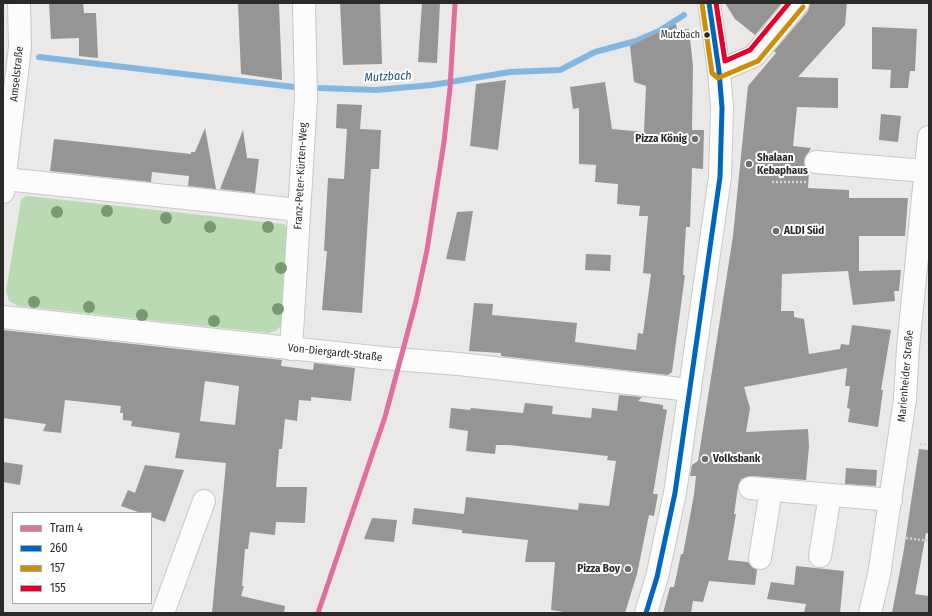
<!DOCTYPE html>
<meta charset="utf-8">
<style>
body{margin:0}
#map{position:relative;width:932px;height:616px;overflow:hidden;background:#ebe9e8;font-family:"Fira Sans Condensed",sans-serif}
canvas{display:block}
.frame{position:absolute;inset:0;border:4px solid #2b2a29;pointer-events:none}
.legend{position:absolute;left:12px;top:512px;width:140px;height:92px;box-sizing:border-box;background:#fff;border:1px solid #aaaaa9;margin:0;padding:5px 7px;list-style:none;font-size:12px;color:#2b2a29}
.legend li{display:flex;align-items:center;gap:8px;height:20px}
.legend b{width:20px;border:1px solid #aaaaa9}
</style>
<div id="map">
<canvas width="932" height="616"></canvas>
<div class="frame"></div>
<ul class="legend">
<li><b style="height:5px;background:#e06e9f"></b>Tram 4</li>
<li><b style="height:5px;background:#0065bd"></b>260</li>
<li><b style="height:5px;background:#ce8d08"></b>157</li>
<li><b style="height:5px;background:#e4002b"></b>155</li>
</ul>
</div>
<script>
const c = document.querySelector('canvas').getContext('2d');
c.lineJoin = 'round';
function fill(path, color) {
  c.fillStyle = color;
  c.fill(path, 'evenodd');
}
function toPath(rows) {
  const path = new Path2D();
  for (const r of rows) {
    path.moveTo(r[0], r[1]);
    for (let i = 2; i < r.length; i += 2) path.lineTo(r[i], r[i + 1]);
  }
  return path;
}
function stroke(path, color, width, dash) {
  c.strokeStyle = color;
  c.lineWidth = width;
  c.lineCap = dash ? 'butt' : 'round';
  c.setLineDash(dash || []);
  c.stroke(path);
}
function drawText(font, color, halo, rows, align = 'center') {
  c.font = font + ' "Fira Sans Condensed",sans-serif';
  c.lineWidth = 4;
  c.setLineDash([]);
  c.textBaseline = 'middle';
  c.strokeStyle = halo;
  c.fillStyle = color;
  for (const [text, x, y, turn = 0] of rows) {
    c.save();
    c.translate(x, y);
    c.rotate((+turn || 0) * Math.PI / 180);
    c.textAlign = isNaN(turn) ? turn : align;
    if (halo) c.strokeText(text, 0, 0);
    c.fillText(text, 0, 0);
    c.restore();
  }
}
const green = toPath([
 [28,196,284,224,287,227,283,323,277,330,269,333,18,306,9,301,6,291,21,200,24,197]
]);
const stream = toPath([
 [39,57,294,87],
 [320,88,376,90,432,85,510,72,560,70,595,52,636,41,659,31,684,15]
]);
const building = toPath([
 [49,3,83,3,84,13,96,13,98,58,79,56,79,38,51,39],
 [238,3,279,3,282,80,241,74],
 [340,3,380,3,382,64,343,65],
 [422,3,440,3,437,63,418,62],
 [725,3,782,3,755,35,735,19],
 [810,3,847,3,845,25,798,77,838,78,838,108,797,107,793,146,811,148,804,161,805,168,809,172,808,188,849,190,849,198,908,198,905,236,859,236,859,271,901,270,899,291,894,291,895,301,853,305,848,271,782,274,781,311,794,311,794,317,804,319,809,354,840,349,841,344,849,345,852,325,891,330,881,390,883,390,878,427,848,422,850,409,847,408,850,386,845,386,847,368,744,387,750,408,746,432,808,429,809,446,806,480,751,476,741,479,738,487,734,514,736,514,728,560,748,562,752,567,757,570,755,585,709,581,703,602,693,601,691,613,663,613,670,587,674,587,681,554,683,554,694,495,696,476,690,476,692,465,698,461,733,236,748,86,776,53,774,51,808,11],
 [676,24,677,30,689,29,693,66,692,130,704,130,703,169,692,168,690,227,686,227,683,275,685,275,672,372,668,375,501,356,501,353,469,351,474,303,493,304,492,315,577,323,575,342,636,350,638,333,643,334,651,274,643,273,648,216,639,216,640,206,617,204,618,184,595,182,596,165,579,164,579,108,573,109,570,87,605,82,612,129,644,132,646,86,634,82,630,46],
 [872,27,917,29,915,71,910,71,908,88,890,88,891,70,872,69],
 [506,80,498,150,470,146,476,84],
 [337,104,362,105,360,129,381,130,379,169,371,169,362,313,322,310,327,251,324,251,328,178,344,179,347,129,336,128],
 [881,114,901,116,898,142,879,140],
 [205,128,216,189,188,186,189,176,152,172,151,182,50,171,54,139,191,154,191,152,195,152],
 [243,130,247,158,259,159,255,193,220,189],
 [473,211,465,261,446,259,457,212],
 [586,254,611,255,610,271,585,270],
 [3,330,282,360,281,366,313,370,314,363,355,368,351,401,311,397,311,401,299,400,297,421,285,419,282,449,279,449,276,487,307,487,305,523,276,522,275,535,250,532,248,549,245,549,242,586,244,586,241,596,285,606,284,613,212,613,226,463,175,458,180,433,131,426,132,421,123,420,123,413,120,413,121,406,65,400,61,433,43,431,46,424,3,418],
 [205,381,239,386,235,425,200,421],
 [619,395,642,397,638,401,663,405,663,409,667,410,653,494,658,494,654,516,649,515,637,574,625,613,570,613,551,610,555,562,525,562,528,540,462,533,462,530,412,524,414,508,464,514,466,497,578,510,579,503,609,506,616,461,607,460,608,456,509,445,496,445,495,454,466,451,468,431,449,428,451,408,470,410,471,408,523,413,525,403,553,406,552,414,591,418,592,408,617,411],
 [919,449,929,450,929,534,926,533,915,594,929,596,929,613,892,613,904,549],
 [3,462,23,465,20,485,3,482],
 [145,465,184,470,165,522,151,517,151,513,141,513,121,506,128,490,135,493],
 [846,468,877,470,876,486,845,484],
 [372,518,397,520,394,542,364,539],
 [796,566,844,571,840,613,804,613,806,604,767,599,771,582,794,585]
]);
const path = toPath([
 [772,182,806,182],
 [920,444,929,445],
 [906,538,929,541]
]);
const minor = toPath([
 [816,162,925,171],
 [5,179,299,210],
 [3,192,20,47,19,3],
 [3,317,382,358,459,364,690,390],
 [291,349,306,97,304,3],
 [750,488,891,500],
 [820,556,830,495],
 [760,558,771,490],
 [163,613,204,501],
 [870,613,879,575,905,399,908,348,929,137]
]);
const major = toPath([
 [719,71,754,56,798,3],
 [646,613,657,577,675,493,720,177,722,108,719,71,709,3]
]);
const bus1 = toPath([
 [646,613,657,577,675,493,720,177,722,108,719,71,709,3]
]);
const bus2 = toPath([
 [702,4,712,73,718,78,758,61,803,7]
]);
const bus3 = toPath([
 [716,3,725,61,750,50,789,3]
]);
const tram1 = toPath([
 [318,613,385,417,416,301,427,250,444,142,450,88,455,3]
]);
const trees = [
 [107,211],
 [57,212],
 [166,218],
 [210,227],
 [268,227],
 [281,268],
 [34,302],
 [89,307],
 [278,309],
 [142,315],
 [214,321]
];
const markers = [
 [707,35,3.5,"#2b2a29"],
 [695,139,4,"#6e6d6c"],
 [749,164,4,"#6e6d6c"],
 [776,231,4,"#6e6d6c"],
 [705,459,4,"#6e6d6c"],
 [628,569,4,"#6e6d6c"]
];
const busNames = [
 ["Mutzbach",700,35]
];
const streetNames = [
 ["Amselstraße",17,74,-84],
 ["Franz-Peter-Kürten-Weg",301,176,-87],
 ["Von-Diergardt-Straße",335,353,6],
 ["Marienheider Straße",906,376,-85]
];
const poiNames = [
 ["Pizza König",687,139,"right"],
 ["Shalaan",757,158],
 ["Kebaphaus",757,171],
 ["ALDI Süd",784,231],
 ["Volksbank",713,459],
 ["Pizza Boy",620,569,"right"]
];
const waterNames = [
 ["Mutzbach",388,77,-3]
];
fill(green, '#badab4');
stroke(stream, '#83b7e0', 6);
fill(building, '#969594');
stroke(minor, '#c9c7c7', 24);
stroke(major, '#c9c7c7', 24);
stroke(path, '#d4d4d4', 2.5, [2, 2]);
stroke(minor, '#fcfcfc', 22);
stroke(major, '#fcfcfc', 22);
stroke(bus1, '#0065bd', 5);
stroke(bus2, '#ce8d08', 5);
stroke(bus3, '#e4002b', 5);
stroke(tram1, '#e06e9f', 5);
c.fillStyle = '#799973';
for (const [x, y] of trees) {
  c.beginPath();
  c.arc(x, y, 6, 0, 2 * Math.PI);
  c.fill();
}
for (const [x, y, r, color] of markers) {
  const dot = new Path2D();
  dot.arc(x, y, r, 0, 2 * Math.PI);
  c.fillStyle = color;
  c.fill(dot);
  stroke(dot, '#fff', 1.5);
}
drawText('10px', '#2b2a29', '#fff', busNames, 'right');
drawText('11px', '#2b2a29', '#fff', streetNames);
drawText('bold 11px', '#2b2a29', '#fff', poiNames, 'left');
drawText('italic 12px', '#1b527a', '#fff', waterNames);
</script>
